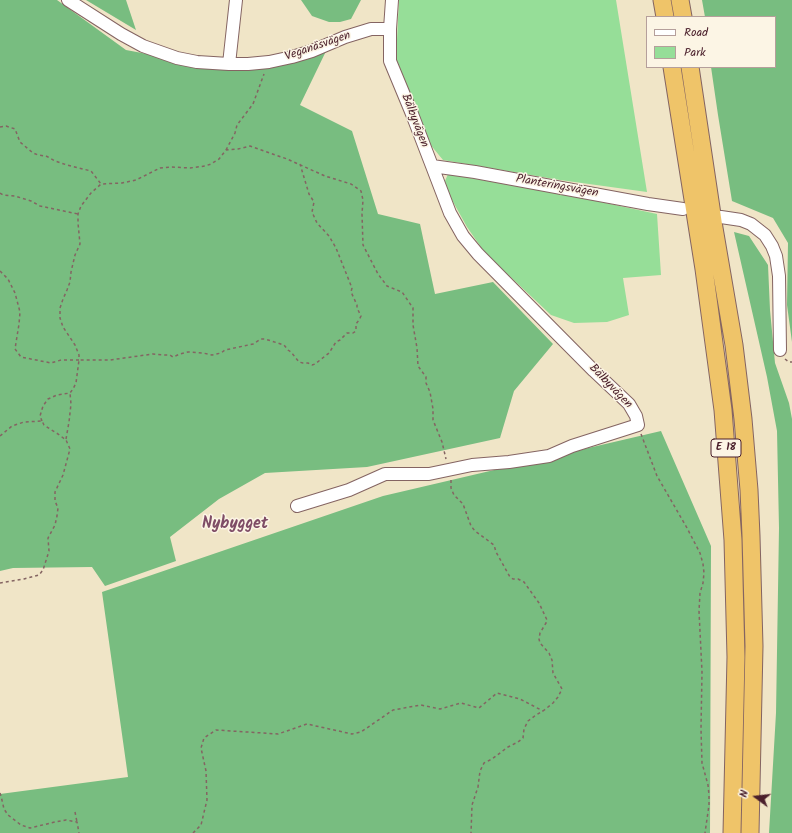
<!DOCTYPE html>
<meta charset="utf-8">
<style>
body{margin:0}
#map{position:relative;width:792px;height:833px;overflow:hidden;background:#f0e5c7;font-family:Kalam,sans-serif}
canvas{display:block}
.legend{position:absolute;left:646px;top:16px;width:130px;height:52px;box-sizing:border-box;background:#fcf5e5;border:1px solid #b59f9b;margin:0;padding:5px 7px;list-style:none;font-size:12px;color:#4a1f2b}
.legend li{display:flex;align-items:center;gap:8px;height:20px}
.legend b{width:20px;border:1px solid #b59f9b}
.north{position:absolute;left:736px;top:777px;width:40px;height:40px;-webkit-text-stroke:3px #fcf5e5;paint-order:stroke;rotate:285deg;font-size:11px;font-weight:700;line-height:16px;text-align:center;color:#4a1f2b}
.north::after{content:'';display:block;margin:auto;width:14px;height:18px;background:#4a1f2b;clip-path:polygon(50% 0,100% 100%,50% 72%,0 100%)}
</style>
<div id="map">
<canvas width="792" height="833"></canvas>
<ul class="legend">
<li><b style="height:5px;background:#fff"></b>Road</li>
<li><b style="height:11px;background:#96de98"></b>Park</li>
</ul>
<div class="north">N</div>
</div>
<script>
const c = document.querySelector('canvas').getContext('2d');
c.lineJoin = 'round';
function fill(path, color) {
  c.fillStyle = color;
  c.fill(path, 'evenodd');
}
function toPath(rows) {
  const path = new Path2D();
  for (const r of rows) {
    path.moveTo(r[0], r[1]);
    for (let i = 2; i < r.length; i += 2) path.lineTo(r[i], r[i + 1]);
  }
  return path;
}
function stroke(path, color, width, dash) {
  c.strokeStyle = color;
  c.lineWidth = width;
  c.lineCap = dash ? 'butt' : 'round';
  c.setLineDash(dash || []);
  c.stroke(path);
}
function drawText(font, color, halo, rows, align = 'center') {
  c.font = font + ' Kalam,sans-serif';
  c.lineWidth = 3;
  c.setLineDash([]);
  c.textBaseline = 'middle';
  c.strokeStyle = halo;
  c.fillStyle = color;
  for (const [text, x, y, turn = 0] of rows) {
    c.save();
    c.translate(x, y);
    c.rotate((+turn || 0) * Math.PI / 180);
    c.textAlign = isNaN(turn) ? turn : align;
    if (halo) c.strokeText(text, 0, 0);
    c.fillText(text, 0, 0);
    c.restore();
  }
}
const green = toPath([
 [399,0,616,0,647,192,560,180,443,160,429,143,396,59],
 [448,174,578,197,657,214,661,275,623,278,629,315,607,322,574,323,551,315,485,253,467,227,446,189,445,181]
]);
const forest = toPath([
 [0,0,57,0,126,50,227,69,328,47,300,105,352,131,378,214,420,224,435,294,493,282,553,344,514,391,500,438,367,467,265,473,219,499,170,537,176,561,105,586,92,567,13,568,0,571],
 [86,0,126,0,136,30],
 [301,0,361,0,351,19,340,22,329,22,312,16],
 [702,0,792,0,792,342,787,305,788,243,773,218,732,201,718,115,711,67,775,67,775,17,705,17],
 [734,232,749,236,768,265,770,310,775,363,789,403,792,419,792,833,769,833,776,713,779,528,777,431,767,377],
 [661,431,711,546,710,833,0,833,0,794,128,777,102,592,383,496]
]);
const path = toPath([
 [0,127,6,126,15,129,20,142,33,153,38,155,46,156,55,161,67,165,91,171,101,184],
 [226,150,235,133,237,125,253,104,264,74],
 [0,193,3,195,15,196,31,201,40,206,78,214],
 [0,271,8,279,15,293,20,312,19,324,15,349,21,357,51,363,61,360,79,360,79,355,75,345,63,327,60,318,60,308,63,299,67,290,70,282,71,272,75,255,80,244,78,223,78,214,81,206,91,193,101,184,122,183,136,180,160,168,171,167,190,168,205,166,211,164,219,159,226,150,238,149,250,146,287,159,325,176,351,184,361,191,363,200,362,214,363,245,378,274,387,286,402,292,413,308,413,325,417,348,418,366,426,377,426,383,430,392,433,409,433,420,442,442,446,459],
 [785,359,789,362,792,362],
 [42,421,40,416,43,406,48,399,57,395,70,393,73,389,76,383,79,360,110,360,153,354,164,355,170,355,173,357,180,354,188,352,203,353,212,355,221,353,225,350,253,344,261,339,265,339,284,345,288,350,291,352,299,362,303,363,308,363,312,365,315,364,329,353,336,342,340,340,347,333,353,333,356,331,356,324,359,320,361,316,357,308,357,305,351,292,352,288,336,248,329,236,317,223,312,212,314,202,309,194,300,164],
 [641,434,657,476,687,528,700,553,703,564,704,573,703,583,700,593,699,611,702,672,701,729,702,763,708,785,709,795,709,805,705,833],
 [0,436,12,426,24,422,42,421,44,425,50,429,58,434,66,440,70,449,63,475,55,492,55,501,58,508,57,516,55,525,48,538,49,551,43,570,39,575,24,579,0,583],
 [66,439,69,422,71,404,70,393],
 [451,480,451,488,454,495,463,504,471,526,475,531,494,545,496,552,510,577,513,579,518,579,524,582,539,603,547,620,546,623,540,633,539,639,540,643,549,653,552,660,553,673,562,689,558,697,553,703,543,711,536,715,528,721,524,729,523,738,518,742,508,747,492,759,484,763,480,771,478,787,472,805,471,833],
 [0,793,1,796,4,809,8,815,21,825,30,828,55,822,66,820,77,822,79,833],
 [75,812,77,822],
 [193,833,201,825,207,800,206,771,201,748,204,738,216,730,278,734,307,724,352,734,361,732,393,710,421,705,440,709,461,703,479,708,497,693,520,699,543,711]
]);
const minor = toPath([
 [68,0,121,34,143,46,177,58,197,62,229,64,248,64,269,62,292,57,312,51,345,37,371,29,390,29],
 [229,64,236,0],
 [432,166,475,172,648,204,683,209],
 [721,217,741,220,751,224,765,235,772,246,776,256,779,276,780,350],
 [297,506,349,490,385,474,429,474,472,465,509,462,549,456,572,446,638,425,636,416,629,404,594,371,478,254,463,236,450,213,432,166,412,114,390,61,390,29,392,0]
]);
const highway = toPath([
 [662,0,665,17],
 [680,0,683,17],
 [672,67,704,269,723,410,733,540,736,657,732,833],
 [690,67,714,228,734,345,743,419,749,490,751,536,754,646,750,833]
]);
const shields = [
 [726,448,30]
];
const shieldNames = [
 ["E 18",726,448]
];
const streetNames = [
 ["Veganäsvägen",318,47,-19],
 ["Bälbyvägen",414,121,69],
 ["Planteringsvägen",557,187,10],
 ["Bälbyvägen",610,387,46]
];
const districtNames = [
 ["Nybygget",235,525]
];
fill(green, '#96de98');
fill(forest, '#78bd80');
stroke(minor, '#846462', 14);
stroke(highway, '#846462', 19);
stroke(path, '#846462', 1.5, [3, 3]);
stroke(minor, '#fff', 12);
stroke(highway, '#efc469', 17);
for (const [x, y, w] of shields) {
  const box = new Path2D();
  box.roundRect(x - w / 2, y - 9, w, 18, 3);
  c.fillStyle = '#fcf5e5';
  c.fill(box);
  stroke(box, '#4a1f2b', 1);
}
drawText('bold 11px', '#4a1f2b', null, shieldNames);
drawText('12px', '#4a1f2b', '#fcf5e5', streetNames);
drawText('bold 16px', '#7f4d66', '#fcf5e5', districtNames);
</script>
